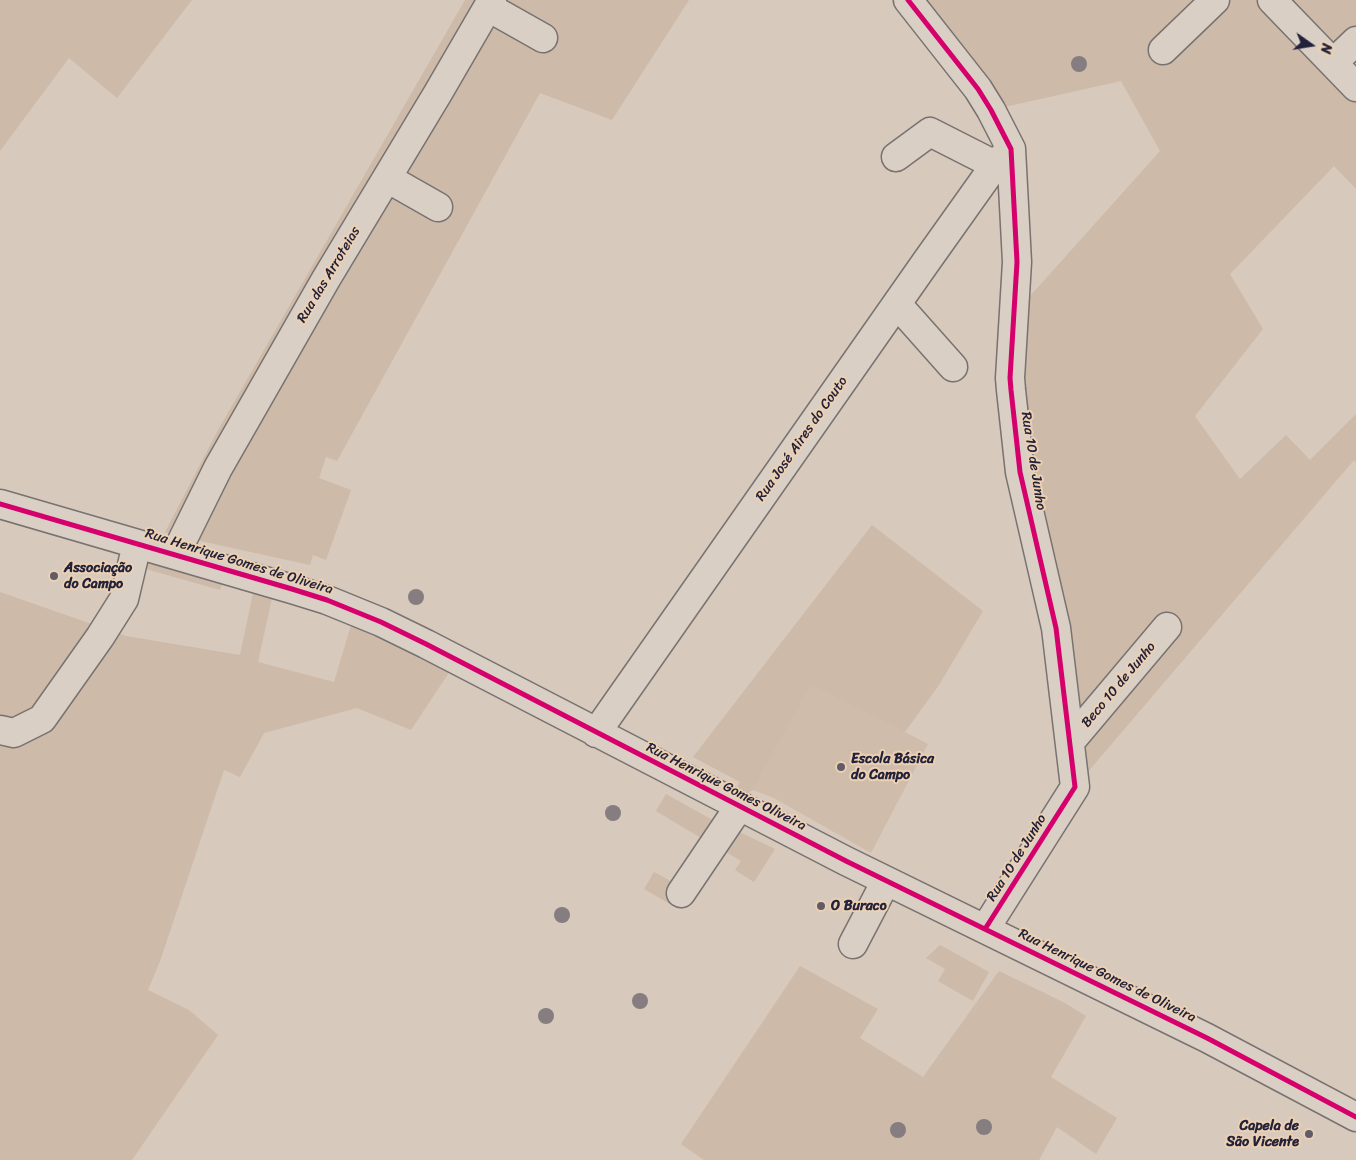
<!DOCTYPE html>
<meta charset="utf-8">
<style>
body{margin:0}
#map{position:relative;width:1356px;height:1160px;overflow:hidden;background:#d7c9bb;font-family:Sriracha,sans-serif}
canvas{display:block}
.north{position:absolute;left:1286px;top:20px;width:50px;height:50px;-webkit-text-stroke:4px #ecd0b3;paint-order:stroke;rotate:103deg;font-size:14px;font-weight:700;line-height:20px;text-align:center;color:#22223b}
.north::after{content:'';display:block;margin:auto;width:18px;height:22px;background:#22223b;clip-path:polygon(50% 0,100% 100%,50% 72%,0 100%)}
</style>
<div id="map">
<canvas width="1356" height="1160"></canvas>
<div class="north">N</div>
</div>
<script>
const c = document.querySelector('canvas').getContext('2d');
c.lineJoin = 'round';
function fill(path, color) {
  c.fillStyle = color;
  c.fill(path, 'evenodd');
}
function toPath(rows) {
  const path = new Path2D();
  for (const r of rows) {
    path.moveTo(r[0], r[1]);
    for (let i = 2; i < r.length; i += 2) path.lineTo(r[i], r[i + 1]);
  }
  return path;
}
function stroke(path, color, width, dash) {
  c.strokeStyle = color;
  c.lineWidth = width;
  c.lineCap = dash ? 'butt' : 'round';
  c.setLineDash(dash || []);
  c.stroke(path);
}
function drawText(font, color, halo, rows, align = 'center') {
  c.font = font + ' Sriracha,sans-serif';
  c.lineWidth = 4;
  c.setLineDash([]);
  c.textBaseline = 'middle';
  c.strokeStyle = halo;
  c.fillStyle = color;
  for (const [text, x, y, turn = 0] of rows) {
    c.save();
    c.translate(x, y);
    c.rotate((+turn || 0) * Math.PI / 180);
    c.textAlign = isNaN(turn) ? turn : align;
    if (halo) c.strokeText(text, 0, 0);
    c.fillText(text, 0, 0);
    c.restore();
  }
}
const built = toPath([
 [811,683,928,744,871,853,774,798,753,790]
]);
const green = toPath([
 [0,0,192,0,117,98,69,58,0,151],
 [465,0,689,0,612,120,540,93,337,461,326,457,319,478,351,490,326,560,313,555,310,565,205,542,165,532,218,430],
 [908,0,1356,0,1356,189,1334,166,1230,274,1263,329,1195,416,1240,479,1286,435,1310,460,1356,414,1356,463,1354,460,1075,787,1020,472,1014,314,1160,151,1121,81,991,110],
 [872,525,983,611,939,685,905,732,811,684,753,790,748,793,736,789,740,782,693,757],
 [148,561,223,582,220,590,146,569],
 [0,592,126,636,240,655,253,593,272,598,258,662,334,682,351,625,450,671,411,730,357,708,264,733,240,777,224,770,160,961,148,990,189,1010,218,1035,132,1160,0,1160],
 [666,794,718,823,706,841,656,811],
 [729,827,775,849,754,882,735,870,741,861,716,846],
 [654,872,680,886,670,904,644,889],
 [940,945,989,972,973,1001,938,981,945,969,926,958],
 [800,966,878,1009,860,1038,923,1077,999,971,1063,1002,1086,1016,1051,1077,1117,1118,1096,1154,1057,1127,1039,1160,704,1160,681,1144]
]);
const minor = toPath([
 [908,0,978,89,991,110,1011,149,1017,262,1010,378,1011,390,1020,472,1056,628,1075,787,985,929],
 [1272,0,1356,87],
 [488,7,543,38],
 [1163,50,1215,0],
 [1333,63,1356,41],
 [896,157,930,132,995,165],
 [387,178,438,207],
 [897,304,953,367],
 [0,504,292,589,327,600,381,622,426,644,846,861,1207,1038,1356,1117],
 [175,555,218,468,326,279,438,93,492,0],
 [0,730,14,733,42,719,100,637,124,599,137,544],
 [596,733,926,262,995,165,1011,149],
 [1070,742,1167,627],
 [681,893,739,807],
 [853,944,886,881]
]);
const cycleway = toPath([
 [908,0,978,89,991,110,1011,149,1017,262,1010,378,1011,390,1020,472,1056,628,1075,787,985,929],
 [0,504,292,589,327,600,381,622,426,644,846,861,1207,1038,1356,1117]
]);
const trees = [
 [1079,64],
 [416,597],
 [613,813],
 [562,915],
 [640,1001],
 [546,1016],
 [984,1127],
 [898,1130]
];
const markers = [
 [54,576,5,"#615c68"],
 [841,767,5,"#615c68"],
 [821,906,5,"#615c68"],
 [1309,1134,5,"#615c68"]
];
const streetNames = [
 ["Rua das Arroteias",329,275,-59],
 ["Rua José Aires do Couto",802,439,-55],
 ["Rua 10 de Junho",1033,461,81],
 ["Rua Henrique Gomes de Oliveira",239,562,17],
 ["Beco 10 de Junho",1119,685,-50],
 ["Rua Henrique Gomes Oliveira",726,787,27],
 ["Rua 10 de Junho",1017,858,-58],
 ["Rua Henrique Gomes de Oliveira",1107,976,26]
];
const poiNames = [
 ["Associação",64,568],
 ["do Campo",64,584],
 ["Escola Básica",851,759],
 ["do Campo",851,775],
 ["O Buraco",831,906],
 ["Capela de",1299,1126,"right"],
 ["São Vicente",1299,1142,"right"]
];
fill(built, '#cfbcaa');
fill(green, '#cdbaa9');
stroke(minor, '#787270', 31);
stroke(minor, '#d9cfc4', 28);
stroke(cycleway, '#d6006c', 5);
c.fillStyle = '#857d7f';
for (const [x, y] of trees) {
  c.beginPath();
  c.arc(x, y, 8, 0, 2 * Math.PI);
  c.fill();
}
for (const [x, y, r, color] of markers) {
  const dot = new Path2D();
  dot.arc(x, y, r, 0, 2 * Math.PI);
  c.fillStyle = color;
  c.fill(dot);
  stroke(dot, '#ecd0b3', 2);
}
drawText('14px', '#22223b', '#ecd0b3', streetNames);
drawText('bold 14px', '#22223b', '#ecd0b3', poiNames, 'left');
</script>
